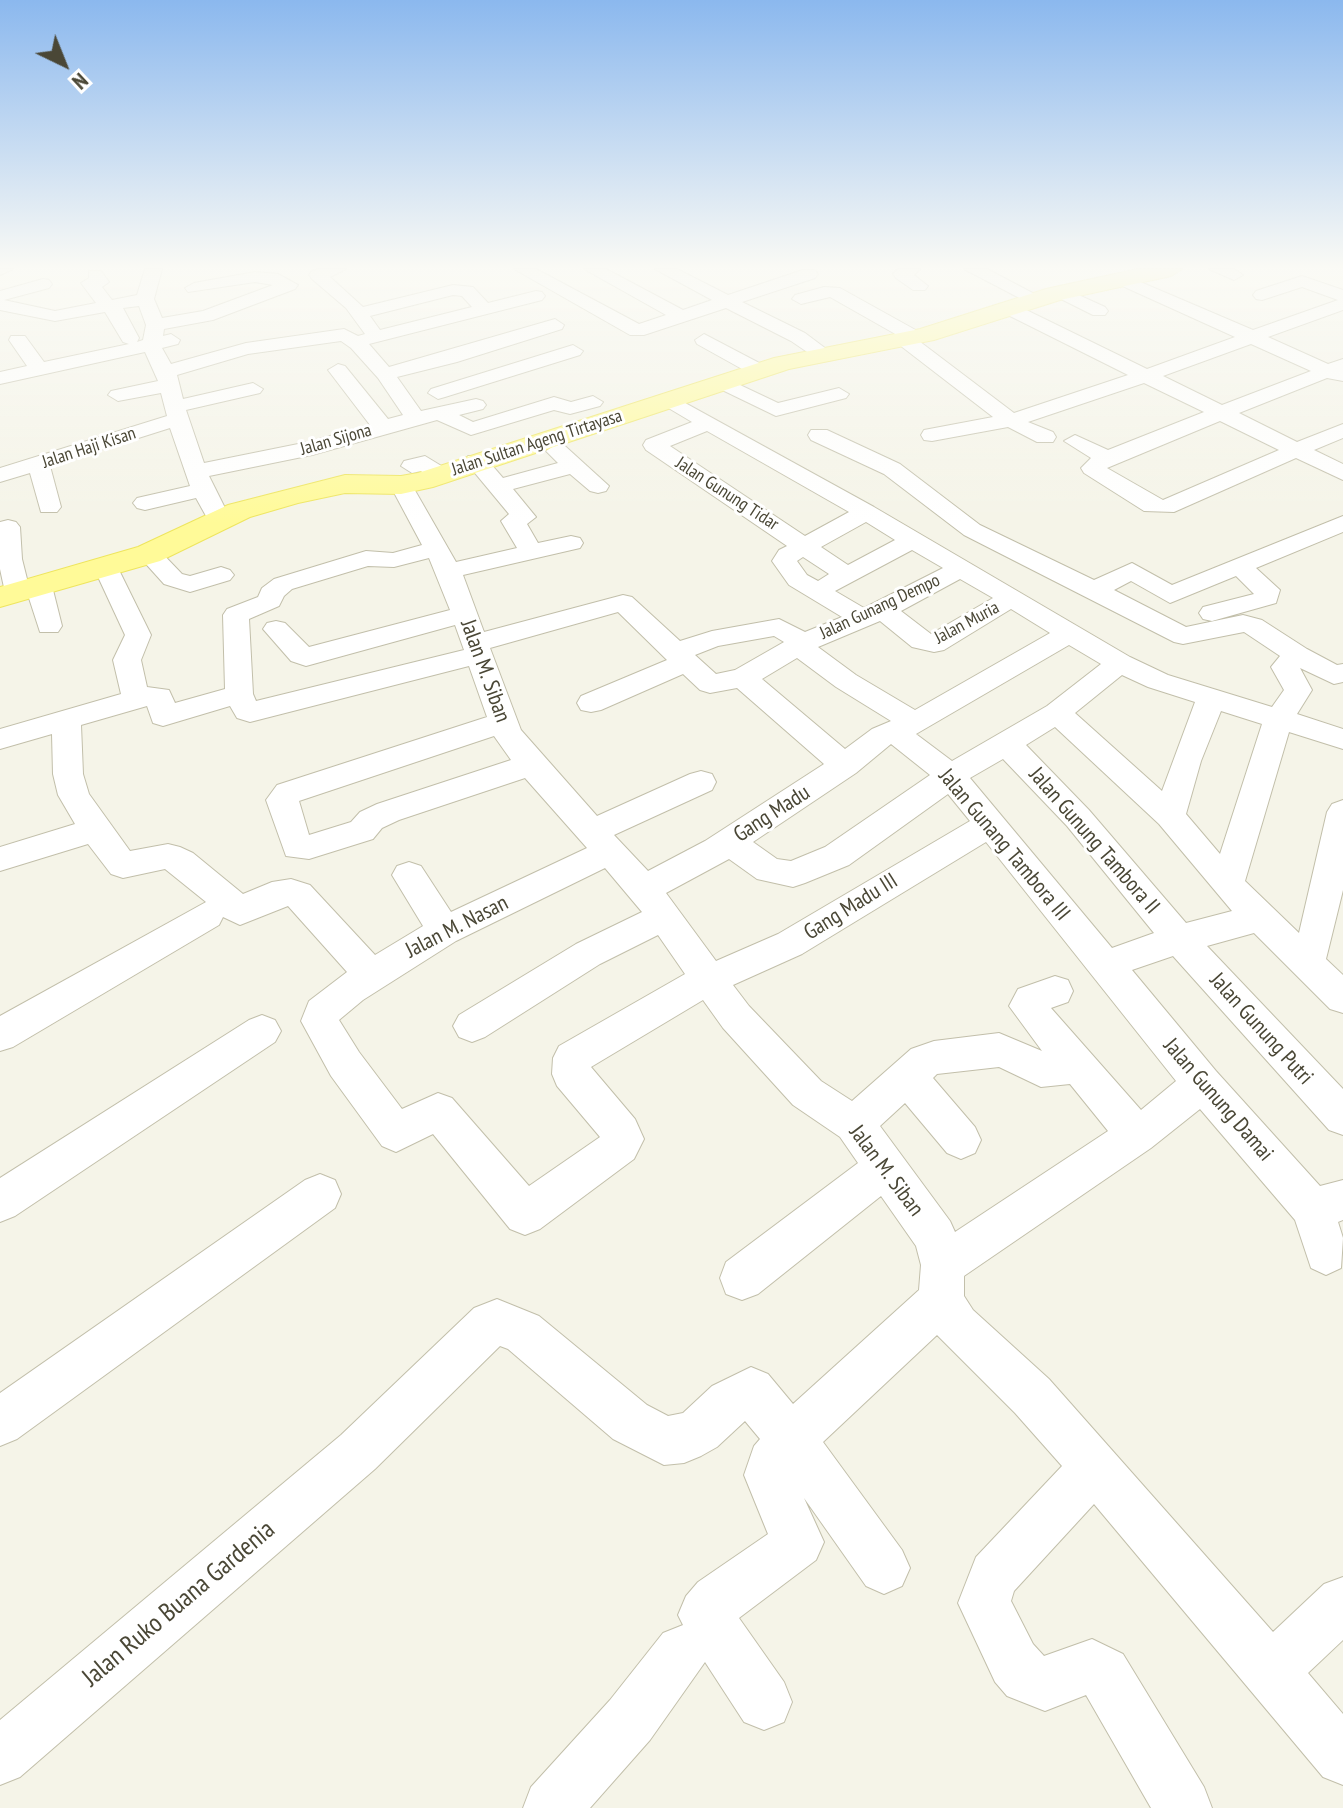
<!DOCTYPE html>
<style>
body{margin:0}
#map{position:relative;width:1343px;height:1808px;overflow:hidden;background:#f5f4e8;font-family:"PT Sans Narrow",sans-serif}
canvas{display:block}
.north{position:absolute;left:24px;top:24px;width:80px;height:80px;-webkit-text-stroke:6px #fff;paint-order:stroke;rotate:137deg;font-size:22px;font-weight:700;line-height:32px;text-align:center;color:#4a4736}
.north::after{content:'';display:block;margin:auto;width:28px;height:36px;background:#4a4736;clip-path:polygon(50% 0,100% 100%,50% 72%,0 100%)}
</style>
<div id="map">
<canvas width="1343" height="1808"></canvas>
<div class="north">N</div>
</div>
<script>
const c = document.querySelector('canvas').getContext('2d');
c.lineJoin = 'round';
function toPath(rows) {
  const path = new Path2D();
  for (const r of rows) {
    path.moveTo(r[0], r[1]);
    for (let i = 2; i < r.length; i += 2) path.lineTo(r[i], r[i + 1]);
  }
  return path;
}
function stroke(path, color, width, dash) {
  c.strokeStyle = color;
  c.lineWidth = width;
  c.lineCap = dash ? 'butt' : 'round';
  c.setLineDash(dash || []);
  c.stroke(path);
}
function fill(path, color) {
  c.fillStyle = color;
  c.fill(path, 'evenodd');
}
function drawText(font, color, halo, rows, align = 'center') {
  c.font = font + ' "PT Sans Narrow",sans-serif';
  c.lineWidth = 6;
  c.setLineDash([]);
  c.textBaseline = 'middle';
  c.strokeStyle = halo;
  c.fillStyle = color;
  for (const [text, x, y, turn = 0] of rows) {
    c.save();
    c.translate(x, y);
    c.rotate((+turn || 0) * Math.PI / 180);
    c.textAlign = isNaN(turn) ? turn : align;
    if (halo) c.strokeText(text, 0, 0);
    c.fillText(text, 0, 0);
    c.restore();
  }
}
const minor = toPath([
 [0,269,13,269,0,275,0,269],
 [145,269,162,269,154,299,162,318,203,311,273,285,255,282,188,292,185,288,194,283,255,272,278,274,298,285,295,289,213,320,164,329,163,336,171,334,180,340,178,344,162,348,171,364,246,343,344,329,358,336,365,334,346,308,312,279,309,275,312,271,319,269,346,269,330,277,363,307,453,285,473,287,488,303,536,291,542,292,545,296,542,300,369,344,389,367,555,319,564,325,562,329,457,362,397,377,421,411,476,399,483,401,486,405,483,409,459,415,473,422,554,397,571,402,593,396,603,402,600,406,570,414,554,410,471,435,437,420,312,455,209,476,231,520,227,525,219,527,211,525,196,498,145,510,137,508,133,503,137,498,190,486,170,428,50,466,61,507,57,512,41,512,30,473,0,482,0,468,167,416,161,393,118,401,108,395,111,391,158,381,145,352,0,384,0,372,27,366,9,340,11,336,25,336,44,362,129,344,123,342,105,312,55,321,0,310,0,291,43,279,49,280,52,284,49,288,4,300,55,311,96,303,81,283,89,278,89,271,101,271,109,282,102,287,112,300,137,295,145,269],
 [453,295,462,296,472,307,380,330,370,316,453,295],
 [139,306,146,325,143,340,137,342,139,338,123,308,139,306],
 [341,341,351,348,378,378,403,415,388,419,345,366,338,364,328,370,370,425,308,442,204,463,186,410,260,393,263,389,253,383,183,399,177,375,248,354,341,341],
 [514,269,536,269,639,324,666,315,584,269,606,269,683,310,712,300,655,269,677,269,728,295,803,270,815,270,818,274,815,278,742,302,805,333,833,354,823,360,816,358,791,341,726,308,644,335,630,335,514,269],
 [898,269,920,269,914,275,928,286,925,290,913,290,896,278,893,274,898,269],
 [964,269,987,269,1044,299,1035,304,1029,303,964,269],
 [1209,269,1234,269,1243,275,1234,280,1209,269],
 [1124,275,1253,330,1338,300,1302,287,1262,300,1256,299,1253,295,1256,291,1302,276,1343,290,1343,310,1268,337,1328,364,1343,359,1343,381,1327,378,1239,413,1297,442,1343,424,1343,438,1314,450,1343,464,1343,480,1296,458,1174,512,1144,511,1084,473,1081,468,1091,458,1064,441,1075,435,1108,450,1204,412,1144,383,1028,422,1053,432,1056,437,1053,442,1037,442,1008,427,932,441,924,440,921,435,924,430,993,417,897,343,895,339,897,335,830,297,801,304,792,299,795,295,824,287,840,288,921,333,923,337,919,341,1014,413,1128,375,1002,312,999,308,1002,304,1014,304,1147,369,1235,337,1118,284,1115,280,1124,275],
 [1251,344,1311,371,1222,405,1163,376,1251,344],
 [1220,421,1279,450,1163,500,1107,468,1220,421],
 [1061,287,1105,307,1108,311,1105,315,1093,315,1055,296,1052,292,1061,287],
 [704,334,765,366,768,370,765,374,751,374,697,344,695,340,704,334],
 [573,345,583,351,580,355,445,397,438,399,428,393,431,389,573,345],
 [721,376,778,403,839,388,849,394,846,398,776,416,714,386,711,382,721,376],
 [667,393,874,507,1130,657,1168,675,1272,707,1284,690,1271,667,1280,656,1244,632,1183,644,1174,642,964,535,884,474,811,440,808,435,811,430,827,430,900,464,980,525,1094,580,1132,563,1172,585,1343,516,1343,532,1256,568,1280,590,1276,603,1212,621,1203,619,1199,613,1203,607,1254,594,1236,576,1170,603,1131,581,1114,590,1186,627,1243,615,1262,620,1307,649,1337,665,1343,664,1343,682,1334,684,1300,668,1312,690,1297,714,1343,729,1343,749,1289,732,1245,881,1299,933,1327,812,1332,804,1343,800,1343,890,1326,959,1343,975,1343,1013,1330,1009,1254,933,1207,946,1343,1089,1343,1135,1329,1130,1173,956,1132,970,1216,1071,1320,1186,1343,1180,1343,1220,1338,1222,1343,1238,1341,1268,1326,1275,1311,1268,1295,1220,1200,1109,1151,1148,964,1276,964,1296,973,1310,1049,1379,1273,1632,1324,1584,1343,1577,1343,1640,1308,1673,1343,1714,1343,1785,1323,1777,1094,1504,1014,1591,1011,1601,1033,1644,1044,1656,1092,1639,1123,1654,1204,1787,1212,1808,1151,1808,1086,1695,1045,1711,1007,1696,995,1682,958,1603,976,1557,1062,1466,1015,1413,937,1335,823,1442,902,1550,910,1568,902,1586,884,1594,866,1586,804,1498,824,1542,816,1560,739,1618,784,1682,792,1702,784,1722,764,1730,744,1722,705,1662,650,1740,590,1808,523,1808,531,1787,610,1700,663,1633,683,1625,678,1615,686,1596,698,1582,768,1534,744,1475,754,1446,760,1439,745,1421,717,1447,701,1456,684,1463,664,1465,613,1439,508,1349,500,1346,375,1469,20,1777,0,1785,0,1720,341,1435,474,1308,497,1299,539,1316,647,1405,668,1416,683,1413,712,1386,751,1367,768,1374,793,1404,919,1290,921,1265,916,1246,881,1196,758,1294,742,1300,726,1294,720,1278,726,1262,858,1163,840,1137,793,1105,723,1028,703,1000,591,1067,635,1119,644,1139,634,1159,540,1229,525,1235,510,1229,433,1134,396,1152,382,1146,331,1076,301,1021,309,1001,347,972,288,906,240,925,223,917,219,925,13,1047,0,1051,0,1016,206,902,165,869,123,878,111,874,88,844,0,871,0,847,75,824,58,795,53,774,52,734,0,749,0,729,121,694,113,660,125,635,93,566,96,561,105,559,114,561,117,566,151,635,141,660,147,687,169,690,175,703,225,689,223,615,227,609,258,597,262,588,274,579,366,551,393,553,422,545,390,485,393,480,409,480,456,562,517,548,501,521,509,514,465,461,468,456,484,456,503,478,558,463,546,451,557,444,565,446,609,486,606,491,598,493,590,491,570,474,513,489,536,517,527,524,538,543,571,536,580,538,583,543,580,548,463,575,484,632,623,595,632,597,680,641,712,631,779,619,805,632,842,617,789,585,772,561,779,550,787,546,646,450,643,445,646,440,692,422,660,403,657,399,667,393],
 [707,431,849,512,805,536,670,446,707,431],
 [866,522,895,540,848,565,821,547,866,522],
 [912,550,943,568,864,608,835,591,912,550],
 [803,557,829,574,818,581,807,575,797,561,803,557],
 [429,558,450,610,309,647,285,623,276,621,267,623,263,629,291,661,306,666,455,625,464,650,256,701,253,694,249,619,279,606,284,596,292,589,368,566,394,567,429,558],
 [960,579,993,598,931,634,901,611,960,579],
 [1011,609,1050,633,915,710,856,675,818,647,880,621,912,647,934,652,944,650,1011,609],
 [618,612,667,660,581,696,577,703,581,710,591,712,601,710,683,674,700,690,710,693,737,688,824,764,705,841,648,871,614,835,712,790,716,782,712,774,701,771,690,774,597,816,521,730,490,648,618,612],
 [774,636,784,642,735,670,716,674,695,655,718,646,774,636],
 [1069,645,1101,664,1047,706,952,761,916,734,1069,645],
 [797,658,836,687,891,721,872,729,845,749,762,679,797,658],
 [469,666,487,717,277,785,266,800,286,856,309,859,373,839,382,828,399,820,525,778,587,848,451,912,421,866,409,862,397,866,392,875,423,926,375,955,310,885,291,879,272,882,243,894,193,853,180,847,168,844,130,851,89,794,83,774,81,725,147,706,153,723,163,726,230,706,237,718,250,722,469,666],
 [1122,675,1148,687,1195,702,1162,791,1075,713,1122,675],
 [1221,711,1262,724,1220,854,1186,814,1201,761,1221,711],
 [1055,727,1159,824,1232,911,1186,923,1089,810,1026,745,1055,727],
 [494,736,511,760,377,804,360,812,351,822,309,835,299,801,494,736],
 [891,744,930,775,825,847,791,861,777,859,753,842,856,773,891,744],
 [1003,759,1067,826,1154,933,1112,948,970,778,1003,759],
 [948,794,970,821,778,934,716,961,666,893,729,859,757,879,793,887,805,883,849,865,948,794],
 [986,842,1176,1081,1141,1110,1051,1008,1068,1002,1073,991,1068,980,1055,976,1018,989,1009,1006,1042,1051,999,1033,934,1041,911,1049,852,1101,821,1081,749,1006,733,985,802,954,986,842],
 [605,868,642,912,576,944,459,1015,453,1026,459,1037,472,1042,485,1037,600,964,658,935,685,974,559,1046,553,1058,552,1074,557,1086,600,1137,529,1186,452,1098,438,1093,402,1109,359,1052,339,1020,363,1000,456,941,605,868],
 [999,1067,1041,1087,1070,1084,1108,1131,955,1232,950,1221,880,1126,905,1103,947,1153,961,1159,975,1153,981,1140,975,1127,933,1078,937,1074,999,1067],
 [425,456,448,470,451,475,448,480,432,480,421,471,412,473,401,466,404,461,425,456],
 [8,520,16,522,20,527,22,559,28,583,39,578,48,581,52,586,62,626,58,632,40,632,28,595,18,600,9,597,5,592,0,569,0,522,8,520],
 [149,547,158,549,182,574,190,576,221,567,230,570,234,575,230,580,190,592,164,584,137,554,140,549,149,547],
 [262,1015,275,1020,281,1031,275,1042,15,1216,0,1222,0,1178,249,1020,262,1015],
 [320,1174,335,1180,341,1194,335,1208,17,1439,0,1446,0,1393,305,1180,320,1174]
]);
const major = toPath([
 [1138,269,1182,269,1171,276,1060,300,934,340,789,369,433,487,401,494,345,493,298,503,250,517,160,561,0,607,0,587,138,547,228,505,345,475,401,476,418,473,774,358,920,329,1046,289,1138,269]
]);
const farStreetnames = [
 ["Jalan Sijona",336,440,-16],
 ["Jalan Sultan Ageng Tirtayasa",537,443,-18],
 ["Jalan Haji Kisan",89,448,-18],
 ["Jalan Gunung Tidar",727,494,33],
 ["Jalan Gunang Dempo",880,607,-25],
 ["Jalan Muria",967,623,-28]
];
const streetNames = [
 ["Jalan M. Siban",485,671,70],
 ["Gang Madu",772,814,-33],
 ["Jalan Gunung Tambora II",1094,841,49],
 ["Jalan Gunang Tambora III",1004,845,50],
 ["Gang Madu III",851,907,-32],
 ["Jalan M. Nasan",457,927,-27],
 ["Jalan Gunung Putri",1261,1029,48],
 ["Jalan Gunung Damai",1218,1100,49],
 ["Jalan M. Siban",886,1171,53]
];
const nearStreetnames = [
 ["Jalan Ruko Buana Gardenia",179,1604,-40]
];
stroke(minor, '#c2bfaa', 2);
stroke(major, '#eee55e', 2);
fill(minor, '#fff');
fill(major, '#fffa98');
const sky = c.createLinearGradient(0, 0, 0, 523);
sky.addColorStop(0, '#8bb8ee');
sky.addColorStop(0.51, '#fafaf5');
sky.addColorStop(1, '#fafaf500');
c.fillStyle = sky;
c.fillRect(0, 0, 1343, 523);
drawText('18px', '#4a4736', '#fff', farStreetnames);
drawText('22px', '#4a4736', '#fff', streetNames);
drawText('26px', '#4a4736', '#fff', nearStreetnames);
</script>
